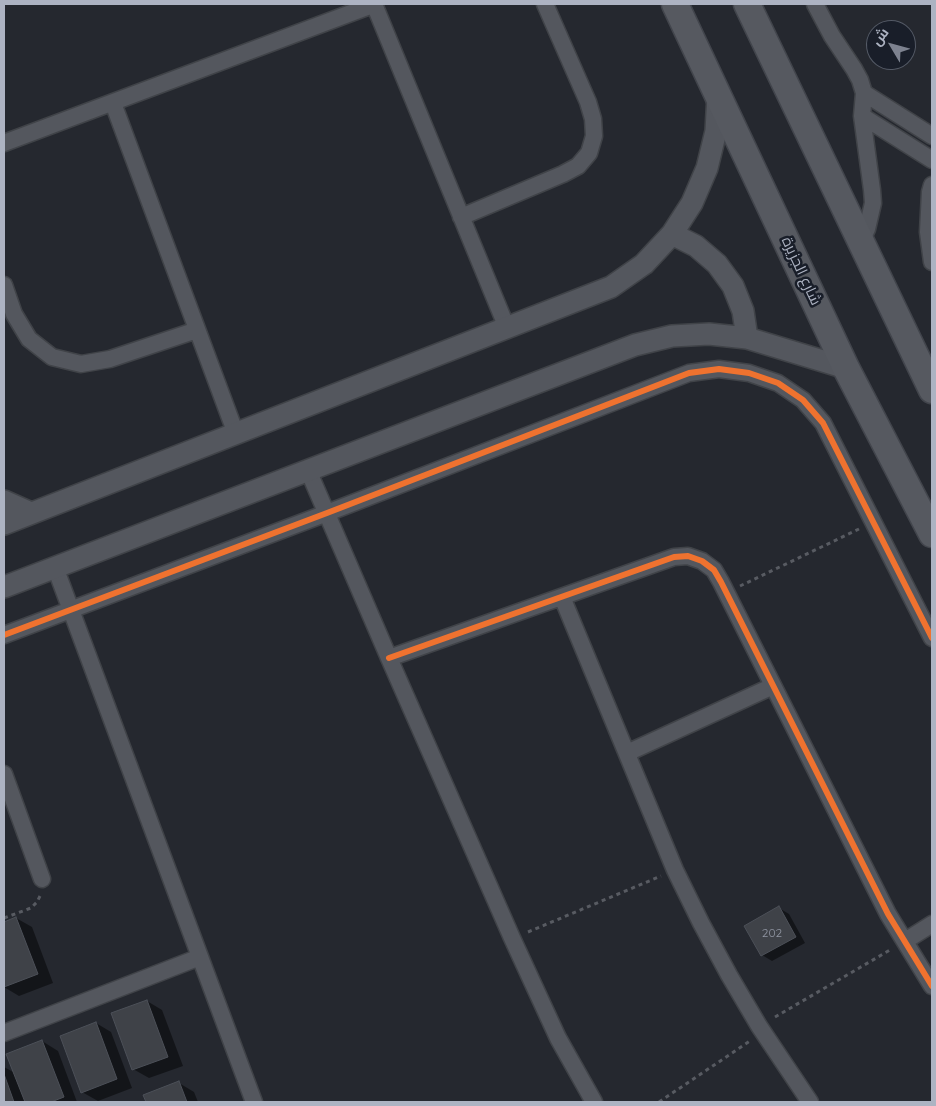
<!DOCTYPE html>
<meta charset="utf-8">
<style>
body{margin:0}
#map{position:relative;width:936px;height:1106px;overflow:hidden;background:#25282f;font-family:Quicksand,Cairo,sans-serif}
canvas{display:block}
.frame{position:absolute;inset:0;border:5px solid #adb3c2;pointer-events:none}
.north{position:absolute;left:866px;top:20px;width:50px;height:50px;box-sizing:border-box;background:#191e29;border:1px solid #545a66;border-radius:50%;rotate:307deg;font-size:14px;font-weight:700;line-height:20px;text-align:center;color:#adb3c2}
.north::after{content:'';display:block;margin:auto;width:18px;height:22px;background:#7d828f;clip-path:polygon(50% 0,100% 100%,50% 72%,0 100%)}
</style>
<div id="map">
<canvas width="936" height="1106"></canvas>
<div class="frame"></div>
<div class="north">ش</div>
</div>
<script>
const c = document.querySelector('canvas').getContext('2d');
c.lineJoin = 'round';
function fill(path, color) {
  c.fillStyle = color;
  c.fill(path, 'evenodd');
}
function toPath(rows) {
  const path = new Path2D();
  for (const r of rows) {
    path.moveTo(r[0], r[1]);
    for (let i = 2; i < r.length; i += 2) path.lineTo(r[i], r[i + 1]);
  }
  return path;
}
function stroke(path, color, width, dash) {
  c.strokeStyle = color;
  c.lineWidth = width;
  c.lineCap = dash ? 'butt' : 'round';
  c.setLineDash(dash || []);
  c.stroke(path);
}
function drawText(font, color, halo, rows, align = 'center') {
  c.font = font + ' Quicksand,Cairo,sans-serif';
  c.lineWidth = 5;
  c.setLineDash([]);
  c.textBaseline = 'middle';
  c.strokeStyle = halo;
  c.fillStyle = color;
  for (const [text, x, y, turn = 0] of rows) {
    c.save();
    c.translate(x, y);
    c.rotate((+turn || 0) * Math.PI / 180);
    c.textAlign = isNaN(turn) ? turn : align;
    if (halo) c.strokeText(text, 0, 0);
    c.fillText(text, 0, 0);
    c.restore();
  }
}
const shadow = toPath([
 [779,908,789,914,805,943,772,961,762,955],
 [16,918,32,927,53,983,19,996,4,987,4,923],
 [147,1001,162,1010,183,1066,149,1078,133,1069],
 [96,1023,111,1032,132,1088,98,1101,82,1092],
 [42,1041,58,1051,77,1102,4,1102,4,1067,15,1073],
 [179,1083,194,1092,198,1102,147,1102,145,1096]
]);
const building = toPath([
 [779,906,796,937,761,956,744,926,779,906],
 [16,917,38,974,4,987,4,922,16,917],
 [147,1000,168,1057,132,1070,111,1013,147,1000],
 [96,1022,117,1079,81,1093,60,1036,96,1022],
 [42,1040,64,1097,51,1102,25,1102,6,1054,42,1040],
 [4,1074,14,1102,4,1102,4,1074],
 [179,1081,187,1102,146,1102,143,1095,179,1081]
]);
const path = toPath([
 [740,586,859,529],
 [4,918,31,908,37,902,40,896],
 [528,932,661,876],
 [775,1017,890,950],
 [659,1102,750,1041]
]);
const minor = toPath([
 [374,4,507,328],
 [815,4,832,36,854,69,860,80,864,93,862,116,872,190,873,203,867,229,861,242],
 [864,93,932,136],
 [113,103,236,434],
 [862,116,932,160],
 [4,143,375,4],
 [932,185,930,192,928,232,932,262],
 [461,217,563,174,578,166,589,153,594,136,593,119,588,102,545,4],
 [4,285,14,314,29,339,52,357,81,364,110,359,197,330],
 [308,470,389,658,512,938,558,1038,594,1102],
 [55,567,254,1102],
 [562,597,675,870,701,923,729,975,759,1026,810,1102],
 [4,635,327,513,689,373,719,369,749,373,778,383,803,400,823,423,932,638],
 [389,658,674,557,688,556,702,561,714,570,721,582,888,914,932,986],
 [627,753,773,686],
 [4,774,42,879],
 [905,941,932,924],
 [4,1033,200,957]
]);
const tertiary = toPath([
 [672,234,696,246,717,264,733,286,743,311,747,338],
 [4,501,31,513],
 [4,524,611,287,644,264,672,234,692,203,707,168,716,131,718,94],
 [4,587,635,345,672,336,709,334,747,338,846,368]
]);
const primary = toPath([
 [675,4,846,368,932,534],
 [747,4,932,390]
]);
const cycleway = toPath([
 [4,635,327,513,689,373,719,369,749,373,778,383,803,400,823,423,932,638],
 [389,658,674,557,688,556,702,561,714,570,721,582,888,914,932,986]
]);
const numberNames = [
 ["202",772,933]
];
const streetNames = [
 ["شارع الجزيرة",801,271,65]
];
fill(shadow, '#0007');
fill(building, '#3f4248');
stroke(building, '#4c5058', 1);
stroke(minor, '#404348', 19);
stroke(tertiary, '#404348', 24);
stroke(primary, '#42454c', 29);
stroke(path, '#585b62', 3, [4, 4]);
stroke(minor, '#54575e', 16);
stroke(tertiary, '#54575e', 21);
stroke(primary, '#565960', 26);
stroke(cycleway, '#ef722f', 6);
drawText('12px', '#9297a4', null, numberNames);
drawText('15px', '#adb3c2', '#191e29', streetNames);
</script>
